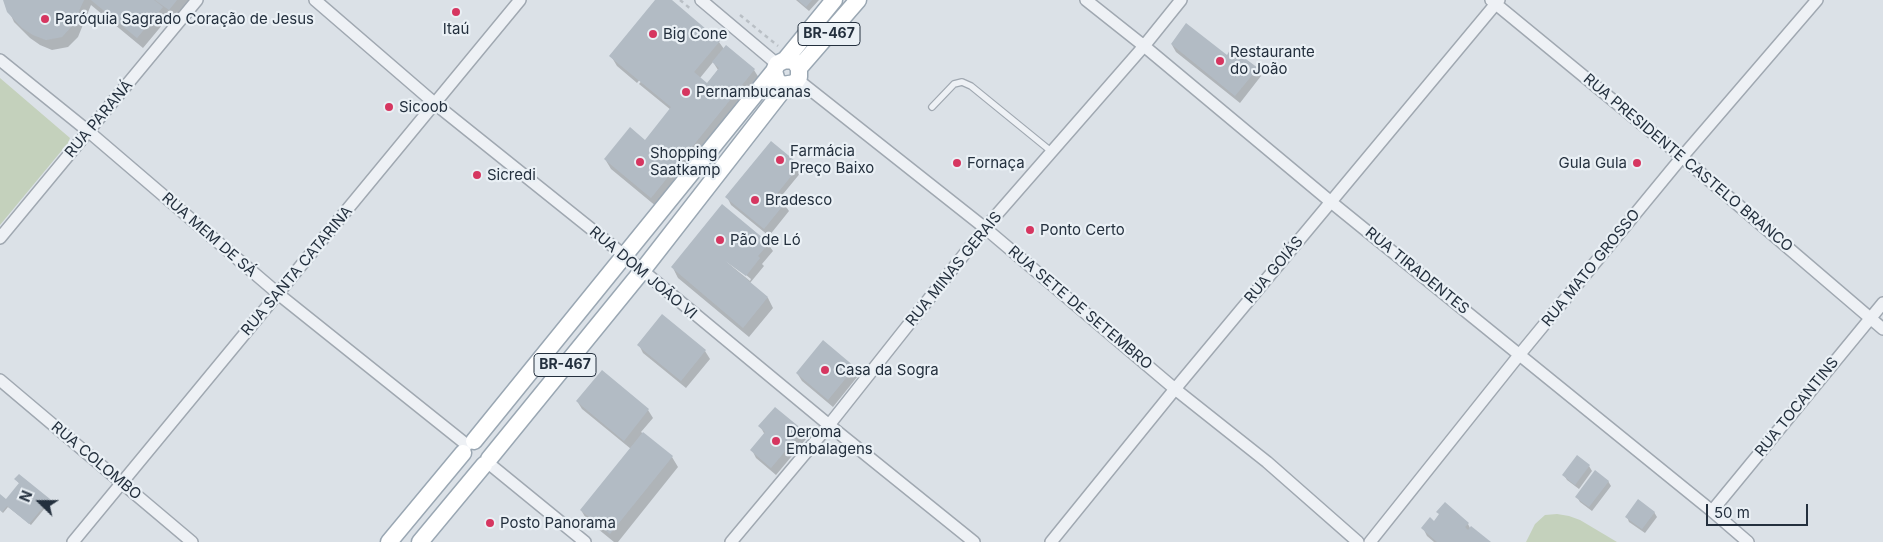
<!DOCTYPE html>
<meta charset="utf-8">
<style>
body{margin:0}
#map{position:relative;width:1883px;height:542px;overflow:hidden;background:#dbe1e7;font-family:Inter,sans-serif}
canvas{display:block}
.north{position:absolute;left:15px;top:477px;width:50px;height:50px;-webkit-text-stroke:4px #eaf0f5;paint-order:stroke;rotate:292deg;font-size:14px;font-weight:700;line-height:20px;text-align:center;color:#24303e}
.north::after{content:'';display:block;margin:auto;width:18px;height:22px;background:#24303e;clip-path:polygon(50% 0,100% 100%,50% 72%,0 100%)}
.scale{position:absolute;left:1706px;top:504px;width:102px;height:22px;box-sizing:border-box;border:2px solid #24303e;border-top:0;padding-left:6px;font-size:15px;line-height:18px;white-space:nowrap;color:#24303e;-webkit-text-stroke:4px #eaf0f5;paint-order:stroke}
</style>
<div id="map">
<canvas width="1883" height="542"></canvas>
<div class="north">N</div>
<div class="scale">50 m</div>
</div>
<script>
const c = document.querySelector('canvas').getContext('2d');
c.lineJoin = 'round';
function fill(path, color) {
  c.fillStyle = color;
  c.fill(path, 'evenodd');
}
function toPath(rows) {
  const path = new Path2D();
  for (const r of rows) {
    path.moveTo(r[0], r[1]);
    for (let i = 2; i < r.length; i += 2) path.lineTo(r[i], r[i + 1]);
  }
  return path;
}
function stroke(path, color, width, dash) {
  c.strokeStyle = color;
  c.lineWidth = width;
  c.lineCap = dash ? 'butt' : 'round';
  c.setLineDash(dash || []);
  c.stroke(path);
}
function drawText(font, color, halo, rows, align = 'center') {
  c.font = font + ' Inter,sans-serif';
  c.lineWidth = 4.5;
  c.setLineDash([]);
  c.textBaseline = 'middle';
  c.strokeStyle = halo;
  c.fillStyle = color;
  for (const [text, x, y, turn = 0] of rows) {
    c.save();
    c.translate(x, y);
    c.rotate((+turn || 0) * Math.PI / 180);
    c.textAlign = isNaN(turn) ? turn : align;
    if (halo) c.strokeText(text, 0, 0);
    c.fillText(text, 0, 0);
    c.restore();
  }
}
const green = toPath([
 [0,78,70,138,68,143,0,225],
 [1557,514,1569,516,1580,520,1617,542,1526,542,1535,524,1545,515]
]);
const shadow = toPath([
 [4,0,191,0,175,20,165,13,168,18,143,48,91,5,78,37,68,47,52,50,40,45,30,38,14,22],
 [656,0,670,0,719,42,724,49,726,47,754,70,759,78,657,207,611,169,605,159,645,141,671,110,639,84,692,21,690,19,637,83,617,66,611,56],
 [713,62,718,70,707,84,700,78],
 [796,0,819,0,809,11],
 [1172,45,1227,57,1257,69,1261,76,1240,103,1176,52],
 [771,143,799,166,802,171,779,199,784,204,789,211,769,236,731,205,727,197],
 [722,206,768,244,773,251,762,264,764,266,750,283,768,298,773,308,749,337,678,278,673,268],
 [703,240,751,279,750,281,703,243],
 [663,316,705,351,710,359,686,388,643,353,639,345],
 [823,342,854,368,858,376,833,407,802,381,797,373],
 [602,372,648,410,653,418,641,432,672,457,678,467,618,542,614,542,587,520,581,510,631,449,582,409,577,401],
 [760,426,802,431,806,439,776,475,756,458,752,450,765,435],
 [1589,466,1592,471,1579,489,1567,480,1564,475],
 [16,480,50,502,31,525,8,507,3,513,0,510,0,497,6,500,20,484],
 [1608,481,1611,486,1592,511,1580,502,1577,497],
 [1438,512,1468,524,1470,528,1489,542,1434,542,1427,536,1423,528,1435,523,1440,515],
 [1654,512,1657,517,1645,533,1629,522,1627,517]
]);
const building = toPath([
 [3,0,84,0,72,26,62,37,46,40,33,35,22,28,7,12],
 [91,0,154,0,163,7,137,38],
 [155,0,177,0,169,10],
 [655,0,672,0,720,41,694,72,707,83,719,68,712,62,726,45,755,69,651,198,604,159,630,127,645,140,671,107,609,56],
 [798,0,812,0,806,7],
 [1186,23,1227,55,1231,48,1258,68,1235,96,1171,44],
 [771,141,800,165,776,195,785,203,764,229,725,197],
 [722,204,769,243,758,256,760,258,746,276,725,261,768,297,743,328,671,267],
 [662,314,706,350,681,381,637,345],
 [823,340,855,367,828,400,796,373],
 [602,370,649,409,624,441,576,401],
 [775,407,803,430,771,468,750,450,765,432,758,426],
 [643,432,673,456,610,534,580,510],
 [1577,455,1590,465,1575,485,1562,475],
 [1595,470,1609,481,1589,507,1575,497],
 [19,474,50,499,29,524,7,506,2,512,0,510,0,494,6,499,19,483,14,479],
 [1638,499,1655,512,1642,529,1625,517],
 [1445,502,1469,523,1465,527,1468,530,1471,526,1491,542,1437,542,1421,528,1430,517,1434,521,1439,514,1436,512]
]);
const path = toPath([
 [680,0,692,10],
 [740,15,778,46]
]);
const lane = toPath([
 [932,107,954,84,962,82,971,86,1052,152]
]);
const street = toPath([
 [315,0,439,107,625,256,829,425,974,542],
 [701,0,777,64],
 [1086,0,1144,46,1331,202,1712,511,1748,542],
 [1491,0,1682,157,1883,329],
 [0,60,88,131,282,297,467,445],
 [798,80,985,228,1175,389,1267,462,1358,542],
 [0,238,197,0],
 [0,380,192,542],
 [487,462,585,542],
 [1712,511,1883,303],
 [73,542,520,0],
 [731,542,829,425,985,228,1144,46,1181,0],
 [1051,542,1175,389,1499,0],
 [1370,542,1520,354,1682,157,1817,0]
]);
const primary = toPath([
 [785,60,834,0],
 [799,68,858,0],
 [474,441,774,71,777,64,785,60,794,61,799,68,799,77,795,83,783,85,777,81,774,71],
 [489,459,642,271,786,86],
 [389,542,463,453],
 [420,542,484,465]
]);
const markers = [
 [456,12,5,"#d63660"],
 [45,19,5,"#d63660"],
 [653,34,5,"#d63660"],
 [1220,61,5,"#d63660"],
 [686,92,5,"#d63660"],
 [389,107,5,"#d63660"],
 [780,160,5,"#d63660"],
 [640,162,5,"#d63660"],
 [957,163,5,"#d63660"],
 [1637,163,5,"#d63660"],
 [477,175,5,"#d63660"],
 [755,200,5,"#d63660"],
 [1030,230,5,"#d63660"],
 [720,240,5,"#d63660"],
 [825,370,5,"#d63660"],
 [776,441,5,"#d63660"],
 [490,523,5,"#d63660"]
];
const shields = [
 [829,34,62],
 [565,365,62]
];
const shieldNames = [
 ["BR-467",829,34],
 ["BR-467",565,365]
];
const poiNames = [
 ["Paróquia Sagrado Coração de Jesus",55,19],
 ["Itaú",456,29,"center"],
 ["Big Cone",663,34],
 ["Restaurante",1230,52],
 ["do João",1230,69],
 ["Pernambucanas",696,92],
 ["Sicoob",399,107],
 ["Farmácia",790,151],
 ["Preço Baixo",790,168],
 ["Shopping",650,153],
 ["Saatkamp",650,170],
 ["Fornaça",967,163],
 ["Gula Gula",1627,163,"right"],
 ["Sicredi",487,175],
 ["Bradesco",765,200],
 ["Ponto Certo",1040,230],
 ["Pão de Ló",730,240],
 ["Casa da Sogra",835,370],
 ["Deroma",786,432],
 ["Embalagens",786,449],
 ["Posto Panorama",500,523]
];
const streetNames = [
 ["RUA PARANÁ",99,119,-50],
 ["RUA PRESIDENTE CASTELO BRANCO",1688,163,40],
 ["RUA MEM DE SÁ",209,235,41],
 ["RUA MATO GROSSO",1591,268,-51],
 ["RUA MINAS GERAIS",954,269,-51],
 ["RUA GOIÁS",1274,270,-50],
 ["RUA SANTA CATARINA",297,271,-50],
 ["RUA TIRADENTES",1417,271,39],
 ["RUA DOM JOÃO VI",643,273,40],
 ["RUA SETE DE SETEMBRO",1080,308,40],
 ["RUA TOCANTINS",1797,407,-51],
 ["RUA COLOMBO",96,461,40]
];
fill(green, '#c4d1bc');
fill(shadow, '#0003');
fill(building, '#b2bbc4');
stroke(lane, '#a0a8b1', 8);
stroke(street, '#a0a8b1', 14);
stroke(primary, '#9aa7b3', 19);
stroke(path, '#b9bfc5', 2.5, [4, 4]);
stroke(lane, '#eef1f5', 5.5);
stroke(street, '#eef1f5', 11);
stroke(primary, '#fff', 16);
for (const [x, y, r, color] of markers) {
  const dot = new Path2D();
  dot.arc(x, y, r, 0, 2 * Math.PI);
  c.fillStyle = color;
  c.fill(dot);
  stroke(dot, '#eaf0f5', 2);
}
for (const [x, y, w] of shields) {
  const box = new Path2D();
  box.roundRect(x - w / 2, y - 11.5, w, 23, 4);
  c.fillStyle = '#eaf0f5';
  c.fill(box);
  stroke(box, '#24303e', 1);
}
drawText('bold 14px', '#24303e', null, shieldNames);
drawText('15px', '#24303e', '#eaf0f5', poiNames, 'left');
drawText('15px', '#24303e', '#eaf0f5', streetNames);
</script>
